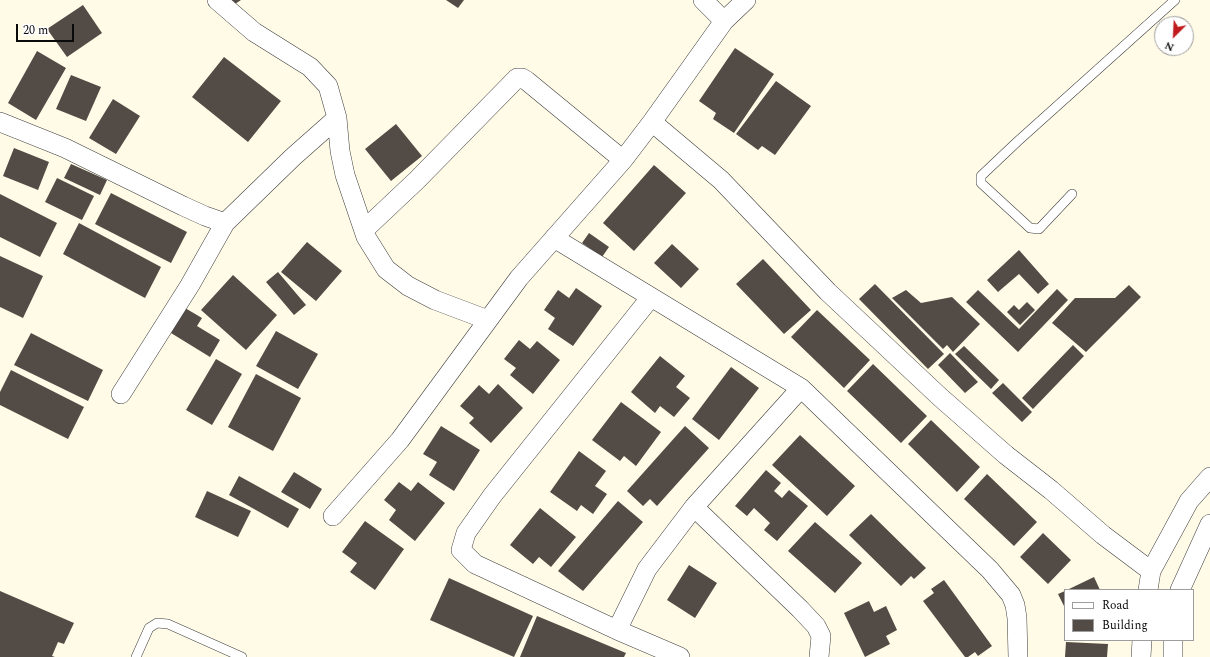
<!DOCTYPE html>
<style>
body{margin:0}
#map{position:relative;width:1210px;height:657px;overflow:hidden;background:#fffbe7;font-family:Spectral,serif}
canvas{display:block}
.legend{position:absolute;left:1064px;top:589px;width:130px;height:52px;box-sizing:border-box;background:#fff;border:1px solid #9d9d9d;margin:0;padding:5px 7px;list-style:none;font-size:12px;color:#0a0a0a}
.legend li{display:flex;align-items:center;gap:8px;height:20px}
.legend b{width:20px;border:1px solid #9d9d9d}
.north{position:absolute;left:1154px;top:16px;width:40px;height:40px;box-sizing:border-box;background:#fff;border:1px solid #9d9d9d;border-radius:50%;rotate:204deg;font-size:11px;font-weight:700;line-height:16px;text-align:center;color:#0a0a0a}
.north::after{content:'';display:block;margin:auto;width:14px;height:18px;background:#c01c1f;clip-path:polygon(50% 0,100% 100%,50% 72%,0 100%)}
.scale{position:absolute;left:16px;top:24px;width:58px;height:18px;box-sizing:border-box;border:2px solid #0a0a0a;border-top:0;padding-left:5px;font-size:12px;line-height:14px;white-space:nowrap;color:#0a0a0a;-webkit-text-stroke:3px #fff;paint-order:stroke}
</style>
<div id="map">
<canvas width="1210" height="657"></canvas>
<ul class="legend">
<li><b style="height:5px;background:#fff"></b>Road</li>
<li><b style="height:11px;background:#534b46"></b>Building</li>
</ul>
<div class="north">N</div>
<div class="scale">20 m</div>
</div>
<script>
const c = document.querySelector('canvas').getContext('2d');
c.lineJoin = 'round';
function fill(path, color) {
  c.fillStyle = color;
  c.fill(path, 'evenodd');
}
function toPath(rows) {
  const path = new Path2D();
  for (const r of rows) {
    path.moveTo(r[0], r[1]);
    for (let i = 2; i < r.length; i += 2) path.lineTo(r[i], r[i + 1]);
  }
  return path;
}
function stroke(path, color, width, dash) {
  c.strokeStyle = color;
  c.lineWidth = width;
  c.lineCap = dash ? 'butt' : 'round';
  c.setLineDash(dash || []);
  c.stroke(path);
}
const building = toPath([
 [228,0,241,0,232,6],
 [446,0,464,0,458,8],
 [83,5,102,33,67,57,47,29],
 [735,48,774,74,734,133,713,119,716,113,699,101],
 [37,51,66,68,36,120,8,103],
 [224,57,281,101,248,142,192,97],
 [71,75,101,87,86,121,56,109],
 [776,81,811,106,775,155,762,146,758,150,736,134],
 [113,99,140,116,116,154,89,138],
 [396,124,422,156,391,181,365,149],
 [14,148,49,162,38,190,3,176],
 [71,164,107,180,100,195,64,178],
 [654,165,686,193,634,251,603,223],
 [57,178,94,196,82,220,45,202],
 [111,193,187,232,171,263,95,224],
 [0,194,57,223,40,257,0,237],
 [79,223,161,267,145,298,63,254],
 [589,233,609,247,602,257,582,243],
 [307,242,342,271,316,301,281,272],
 [672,244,699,269,681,288,654,263],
 [1019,250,1049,284,1038,294,1019,274,998,292,987,280],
 [0,256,43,276,23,318,0,307],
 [763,259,811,310,784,334,736,284],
 [278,272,306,305,294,315,266,282],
 [233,275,277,315,246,350,201,310],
 [875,284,944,354,928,369,859,299],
 [1129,285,1141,297,1086,352,1052,323,1075,298,1115,298],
 [576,288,602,306,573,346,548,329,555,318,544,310,558,290,569,298],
 [1057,289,1068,300,1018,352,966,302,978,290,1019,329],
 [906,290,921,303,952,297,980,324,953,352,947,345,943,349,892,298],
 [1027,302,1035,310,1020,325,1007,312,1014,305,1019,310],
 [185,308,202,318,197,326,220,340,210,357,171,333],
 [817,310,870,360,844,388,791,337],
 [276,331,318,354,298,389,256,366],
 [31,333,103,370,88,401,14,365],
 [519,340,530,349,537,341,560,360,533,394,510,375,516,368,504,359],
 [1073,345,1084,356,1033,409,1022,398],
 [964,346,999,380,991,389,955,354],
 [950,353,978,382,965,393,938,365],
 [660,356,685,376,676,387,690,398,674,417,660,406,655,413,631,392],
 [216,359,242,374,212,425,186,410],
 [873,364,927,416,901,443,847,391],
 [731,367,759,388,719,440,692,419],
 [11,370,84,407,68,439,0,405,0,392],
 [256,374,301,398,273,451,228,427],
 [1003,383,1032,412,1022,422,992,393],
 [498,384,523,408,491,443,469,423,474,418,460,406,479,385,489,394],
 [621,402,661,432,636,466,624,456,620,461,592,440],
 [931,420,980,467,957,492,908,444],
 [441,426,480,450,454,491,429,475,437,462,423,454],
 [685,426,709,448,657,506,650,499,643,506,627,491],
 [800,435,855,486,827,516,772,465],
 [579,451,606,471,595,486,607,494,593,514,581,505,577,511,550,492],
 [766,470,781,483,774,491,782,498,789,490,808,506,777,541,764,530,770,523,754,508,747,516,735,506],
 [294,472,322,489,310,509,281,492],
 [987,474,1037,522,1014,546,964,499],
 [239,476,299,509,288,528,229,495],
 [399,482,411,491,418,482,445,503,415,541,389,520,396,510,384,500],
 [207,491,251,511,238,537,195,517],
 [618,501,643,522,583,591,558,571],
 [540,508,576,537,551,567,539,557,533,564,510,545],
 [871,514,926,568,914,579,911,576,901,586,849,535],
 [365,521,404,549,375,590,350,572,357,563,342,552],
 [815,522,862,563,835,593,788,551],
 [1043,533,1071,560,1048,584,1020,557],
 [689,565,717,583,695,618,667,600],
 [1094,577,1100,590,1067,590],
 [449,578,533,616,514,657,430,620],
 [944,580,992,646,978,656,975,652,968,657,965,657,923,601,934,593,931,589],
 [0,591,74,623,64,644,58,642,52,656,55,657,0,657],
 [1065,591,1065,608,1058,594],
 [869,601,874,612,886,606,897,630,886,636,890,644,865,657,844,613],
 [537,616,626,653,624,657,520,657],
 [1066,642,1108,644,1107,657,1065,657]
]);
const lane = toPath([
 [1072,194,1039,229,1030,228,981,183,981,176,1018,141,1175,0],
 [136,657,149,628,157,623,168,624,242,657]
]);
const street = toPath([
 [217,0,254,32,310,67,328,86,337,118,340,151,345,175,366,237,386,269,408,286,435,300,488,320],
 [703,0,724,21],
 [0,122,65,148,183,206,205,216,225,223],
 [652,122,721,180,828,292,940,397,1006,455,1051,490,1103,535,1151,571],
 [364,230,417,180,517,78,522,78,527,81,623,160],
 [554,238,651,297,492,496,466,533,461,550,475,564,617,630,680,657],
 [651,297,801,388,990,570,1011,595,1015,605,1017,618,1018,657],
 [121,394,190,285,225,223,293,157,337,118],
 [694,507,800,609,816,626,821,636,819,657],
 [333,516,400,440,519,278,623,160,652,122,724,21,746,0],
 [1148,590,1151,571,1189,501,1210,477],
 [1180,590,1210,524],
 [617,630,647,569,694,507,801,388],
 [1173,640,1173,657],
 [1141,657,1142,640]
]);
fill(building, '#534b46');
stroke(lane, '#3d3d3d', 10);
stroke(street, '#3d3d3d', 20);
stroke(lane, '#fff', 9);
stroke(street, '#fff', 19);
</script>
